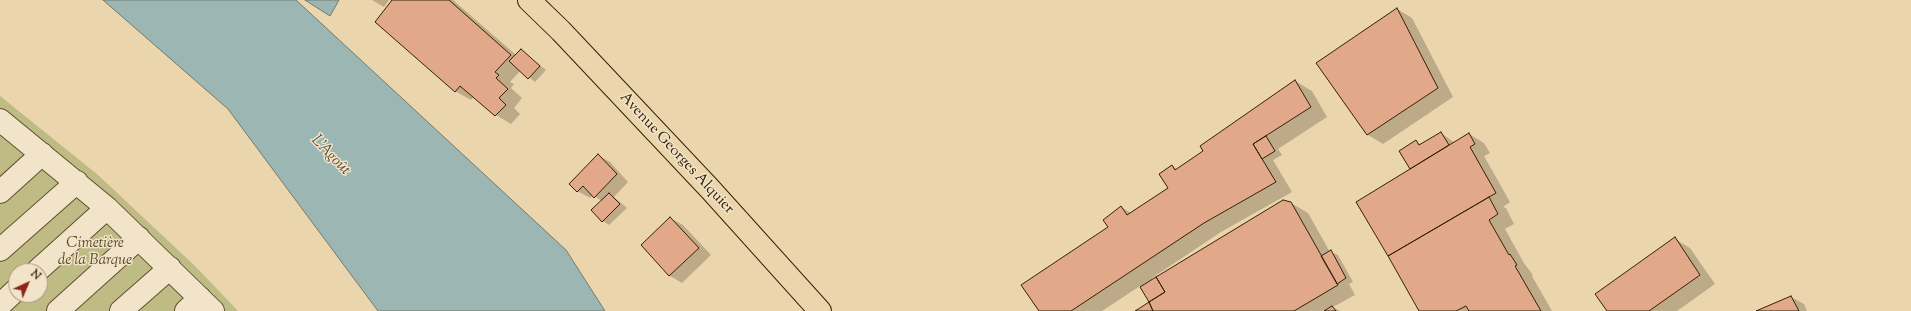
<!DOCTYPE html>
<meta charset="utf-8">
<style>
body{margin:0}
#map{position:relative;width:1911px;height:311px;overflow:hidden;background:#ebd5ac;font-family:"Sorts Mill Goudy",serif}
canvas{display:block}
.north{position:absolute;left:8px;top:263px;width:40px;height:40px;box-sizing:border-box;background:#f2e4c9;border:1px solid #a7967b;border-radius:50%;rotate:44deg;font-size:11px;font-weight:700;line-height:16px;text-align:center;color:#362106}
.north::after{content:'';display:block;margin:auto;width:14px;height:18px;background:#8f2418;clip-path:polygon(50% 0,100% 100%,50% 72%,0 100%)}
</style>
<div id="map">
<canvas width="1911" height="311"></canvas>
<div class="north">N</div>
</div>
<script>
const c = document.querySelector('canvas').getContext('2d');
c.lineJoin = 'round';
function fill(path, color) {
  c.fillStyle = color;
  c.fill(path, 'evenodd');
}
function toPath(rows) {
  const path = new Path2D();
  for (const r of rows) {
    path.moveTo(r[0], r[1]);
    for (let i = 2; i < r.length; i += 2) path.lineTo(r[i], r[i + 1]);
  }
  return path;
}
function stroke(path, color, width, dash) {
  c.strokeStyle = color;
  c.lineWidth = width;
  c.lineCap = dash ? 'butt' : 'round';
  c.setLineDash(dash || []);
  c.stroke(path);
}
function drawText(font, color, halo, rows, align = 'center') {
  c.font = font + ' "Sorts Mill Goudy",serif';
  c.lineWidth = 3;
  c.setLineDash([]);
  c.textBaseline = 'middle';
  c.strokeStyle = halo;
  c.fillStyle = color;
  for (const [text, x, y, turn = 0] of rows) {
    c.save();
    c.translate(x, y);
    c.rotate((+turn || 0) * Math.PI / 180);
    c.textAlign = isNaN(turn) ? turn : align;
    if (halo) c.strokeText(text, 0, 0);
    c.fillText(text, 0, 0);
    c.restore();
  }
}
const green = toPath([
 [0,96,98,175,195,266,238,311,0,311],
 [16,271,40,271,40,295,16,295]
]);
const water = toPath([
 [103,0,296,0,566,250,605,311,378,311,228,109,103,0],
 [305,0,339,0,330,16,305,0]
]);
const shadow = toPath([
 [372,0,389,0,384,7],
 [393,0,453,0,516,55,521,50,546,70,535,82,521,70,510,82,514,84,511,88,522,98,514,108,520,114,511,124,496,115,474,96,471,100,455,91],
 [1397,9,1412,18,1453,97,1383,144,1368,135,1318,64],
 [1295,81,1312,91,1327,117,1278,149,1282,155,1273,160,1292,192,1221,232,1152,278,1153,280,1291,203,1308,213,1330,252,1338,255,1353,282,1349,284,1355,295,1333,307,1340,311,1137,311,1150,303,1140,286,1102,311,1040,311,1110,228,1121,207,1131,213,1170,189,1172,166,1177,169,1205,152],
 [1441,133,1455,143,1469,134,1484,143,1490,153,1484,156,1510,202,1503,207,1506,208,1514,224,1505,229,1524,263,1533,275,1532,276,1552,311,1420,311,1411,170,1400,152,1416,142,1422,145],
 [598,155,610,162,628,182,614,197,627,208,609,225,603,221,602,201,593,195,590,198,577,191],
 [670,218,683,225,711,255,682,283,670,276,643,245],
 [1675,239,1690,248,1715,284,1677,311,1608,311],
 [1791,297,1804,304,1807,311,1759,311]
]);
const building = toPath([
 [392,0,449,0,511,55,495,72,499,75,496,78,508,89,499,98,506,105,495,116,460,86,455,92,375,22,392,0],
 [1397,8,1438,88,1367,135,1316,63,1397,8],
 [521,49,540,66,528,79,509,61,521,49],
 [1295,80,1311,107,1253,144,1276,182,1204,223,1071,311,1039,311,1021,285,1108,227,1103,220,1121,206,1127,215,1168,188,1159,174,1172,165,1175,170,1203,151,1200,146,1295,80],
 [1441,132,1449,145,1410,169,1399,151,1416,140,1419,145,1441,132],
 [1469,133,1475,144,1470,147,1496,193,1388,256,1356,202,1469,133],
 [1266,136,1275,151,1262,159,1253,144,1266,136],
 [598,154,617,174,594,198,583,186,577,192,569,184,598,154],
 [609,193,620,204,602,222,591,210,609,193],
 [1489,197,1498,214,1489,220,1509,255,1510,254,1517,265,1515,266,1541,311,1469,311,1466,306,1456,311,1419,311,1388,256,1489,197],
 [1283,200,1291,202,1338,285,1294,311,1153,311,1149,302,1165,292,1156,277,1283,200],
 [670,217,699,248,669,276,641,245,670,217],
 [1675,237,1700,275,1649,311,1607,311,1595,294,1675,237],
 [1331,250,1346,278,1337,284,1321,256,1331,250],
 [1156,277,1165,292,1149,302,1140,287,1156,277],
 [1791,296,1799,311,1756,311,1791,296],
 [1149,302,1153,311,1135,311,1140,308,1149,302],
 [1332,306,1336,311,1324,311,1332,306]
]);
const minor = toPath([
 [0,120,107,208,213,311],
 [0,192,42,154],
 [0,250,77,182],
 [37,271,107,208],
 [0,305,16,290],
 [58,311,139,238],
 [121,311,170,268],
 [186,311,200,298]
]);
const major = toPath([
 [529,0,561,31,710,189,820,311]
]);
const streetNames = [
 ["Avenue Georges Alquier",676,154,47]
];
const parkNames = [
 ["Cimetière",95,244],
 ["de la Barque",95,261]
];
const waterNames = [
 ["L'Agoût",330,156,46]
];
fill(green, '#bebb84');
fill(water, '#9cb6b4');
stroke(water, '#737a6e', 1);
fill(shadow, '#0003');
fill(building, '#e2a88a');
stroke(building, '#362106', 1);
stroke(minor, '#634e30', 24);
stroke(major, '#362106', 24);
stroke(minor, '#f2e4c9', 22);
stroke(major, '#ebd5ac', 22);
drawText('15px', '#362106', '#f2e4c9', streetNames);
drawText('italic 15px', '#584826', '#f2e4c9', parkNames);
drawText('italic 16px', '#554e3a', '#f2e4c9', waterNames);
</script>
